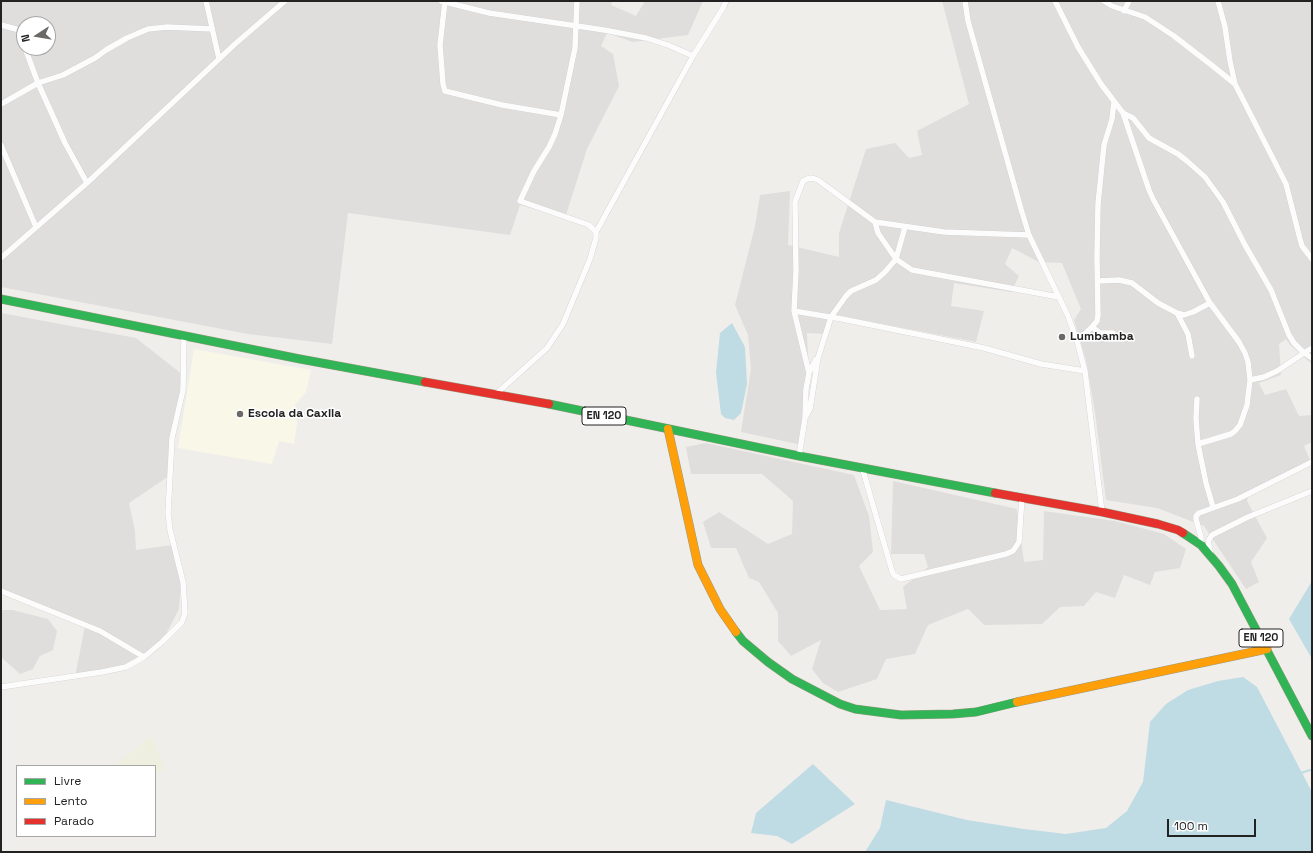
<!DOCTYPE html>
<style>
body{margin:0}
#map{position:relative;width:1313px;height:853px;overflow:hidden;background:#f0eeeb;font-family:"Space Grotesk",sans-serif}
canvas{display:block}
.frame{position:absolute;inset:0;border:2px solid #222;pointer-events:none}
.legend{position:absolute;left:16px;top:765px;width:140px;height:72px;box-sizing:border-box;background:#fff;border:1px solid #a7a7a7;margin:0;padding:5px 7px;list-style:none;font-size:12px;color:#222}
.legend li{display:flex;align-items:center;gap:8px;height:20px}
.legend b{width:20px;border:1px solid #a7a7a7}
.north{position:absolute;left:16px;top:16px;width:40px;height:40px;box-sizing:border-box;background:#fff;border:1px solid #a7a7a7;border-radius:50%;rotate:258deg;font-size:11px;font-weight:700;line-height:16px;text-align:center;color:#222}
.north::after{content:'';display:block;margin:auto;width:14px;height:18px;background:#6a6968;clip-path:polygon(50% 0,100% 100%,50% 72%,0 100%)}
.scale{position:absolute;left:1167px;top:819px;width:89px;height:18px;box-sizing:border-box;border:2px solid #222;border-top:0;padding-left:5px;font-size:12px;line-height:14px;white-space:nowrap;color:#222;-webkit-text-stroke:3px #fff;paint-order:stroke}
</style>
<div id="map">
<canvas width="1313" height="853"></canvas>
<div class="frame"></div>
<ul class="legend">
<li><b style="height:5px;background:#30b455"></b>Livre</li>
<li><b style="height:5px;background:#ff9f0a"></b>Lento</li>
<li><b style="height:5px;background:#e5322d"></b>Parado</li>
</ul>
<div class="north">N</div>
<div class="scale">100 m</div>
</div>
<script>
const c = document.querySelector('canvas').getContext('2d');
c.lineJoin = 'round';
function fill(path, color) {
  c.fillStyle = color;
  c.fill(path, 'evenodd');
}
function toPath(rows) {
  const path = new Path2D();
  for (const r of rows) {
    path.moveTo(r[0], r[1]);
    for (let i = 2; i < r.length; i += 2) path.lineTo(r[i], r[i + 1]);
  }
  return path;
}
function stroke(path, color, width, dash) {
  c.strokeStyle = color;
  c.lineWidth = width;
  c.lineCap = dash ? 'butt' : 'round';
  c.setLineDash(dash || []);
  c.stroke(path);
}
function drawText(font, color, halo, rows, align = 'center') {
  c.font = font + ' "Space Grotesk",sans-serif';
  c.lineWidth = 3;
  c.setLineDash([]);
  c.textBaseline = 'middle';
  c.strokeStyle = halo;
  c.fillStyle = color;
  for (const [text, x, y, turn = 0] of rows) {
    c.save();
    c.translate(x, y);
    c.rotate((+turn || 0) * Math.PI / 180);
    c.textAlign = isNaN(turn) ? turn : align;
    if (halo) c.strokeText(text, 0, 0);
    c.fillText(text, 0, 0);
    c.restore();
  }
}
const residential = toPath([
 [1,1,612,1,611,5,636,16,645,1,703,1,688,35,633,42,607,33,601,46,613,54,619,86,587,149,565,218,520,205,510,235,348,213,332,344,248,334,1,287],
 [24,24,48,24,48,48,24,48],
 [942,1,1312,1,1312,364,1290,345,1286,339,1279,344,1281,375,1259,383,1265,395,1286,389,1299,416,1312,415,1312,442,1304,446,1312,465,1248,497,1247,501,1267,538,1251,562,1259,582,1246,589,1204,526,1157,508,1106,500,1095,412,1086,360,1074,320,1081,309,1062,263,1039,262,1012,248,1005,264,1019,276,1011,292,954,283,951,306,984,311,976,342,836,315,827,334,807,333,809,379,802,445,741,432,751,369,748,335,735,305,755,226,760,195,790,191,788,245,839,257,839,233,866,149,895,143,909,158,922,155,917,131,969,104],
 [1,313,136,338,183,375,175,424,169,476,129,503,135,531,136,550,172,545,181,580,179,609,162,642,126,667,75,677,85,626,1,591],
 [706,443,854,475,869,516,873,552,859,566,880,610,907,609,903,587,928,567,924,554,891,554,893,481,1017,509,1024,562,1043,560,1044,511,1115,521,1164,534,1186,549,1180,568,1155,572,1150,585,1124,575,1115,598,1096,592,1084,606,1060,607,1042,624,984,625,968,609,928,625,915,654,886,659,877,679,838,692,823,683,812,669,821,640,791,656,778,641,778,613,759,582,749,578,736,548,711,548,703,522,719,512,768,544,792,534,793,501,762,474,691,474,686,447],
 [1,610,13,610,48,619,57,631,53,650,40,656,33,669,20,674,1,657]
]);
const education = toPath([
 [194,349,311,370,306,392,295,405,297,424,294,444,279,441,272,464,178,448]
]);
const farmland = toPath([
 [152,736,165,769,155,775,155,766,117,766,116,764]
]);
const water = toPath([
 [732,323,745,347,747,384,741,413,734,420,725,418,721,414,716,373,720,333],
 [1312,581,1312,659,1289,619],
 [1243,677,1257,687,1312,792,1312,852,865,852,880,828,886,800,967,820,1024,829,1066,834,1106,828,1127,811,1143,782,1150,722,1166,704,1188,690,1218,681],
 [813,764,855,804,792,844,777,836,751,833,756,813]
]);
const stream = toPath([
 [1301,773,1310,770]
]);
const street = toPath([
 [206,1,219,59],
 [441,1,489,13,604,30,646,38,668,45,693,56],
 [445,1,440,45,443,84,445,91,502,105,561,115],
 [577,1,575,48,561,115,555,134,549,147,534,171,520,201,589,225,596,232],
 [965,1,968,21,1021,209,1029,235,1068,316,1077,341,1085,371,1102,512],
 [1055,1,1078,47,1101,84,1123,113,1133,118,1149,138,1178,154,1187,161,1205,177,1223,202,1245,245,1271,290,1289,335,1294,343,1304,353,1312,358],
 [1104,1,1112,6,1145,17,1174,36,1214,67,1235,84,1286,184,1300,239,1302,246,1312,259],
 [1218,1,1225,27,1230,61,1235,84],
 [1124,11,1129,1],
 [1,25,16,29,20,31,24,43],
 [25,48,38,83,65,143,87,183],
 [1,104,38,83,63,75,95,58,106,50,127,38,148,29,167,27,212,29],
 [1123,113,1149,190,1153,199,1210,303,1239,342,1245,353,1248,362,1250,380,1247,405,1240,425,1235,431,1231,434,1198,444],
 [1,145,36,227],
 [875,222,878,233,896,259,912,270,1059,297],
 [1,258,87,183,235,44,285,1],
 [1098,281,1119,280,1132,283,1158,303,1177,313,1184,315,1193,312,1210,303],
 [794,311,842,319,921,335,984,348,1041,364,1085,371],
 [1177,313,1188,334,1192,356],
 [1092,327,1100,333,1113,333],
 [1077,341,1092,327,1097,321,1098,315,1097,257,1098,204,1104,145,1112,119,1114,102],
 [809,373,794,311,796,271,795,202,803,181,807,179,812,178,818,180,875,222,944,232,1029,235],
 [1250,380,1264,377,1277,371,1304,353,1312,348],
 [496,394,547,348,563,324,590,259,596,238,596,232,693,56,723,8,726,1],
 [1197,399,1196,418,1198,444,1206,483,1213,507],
 [805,418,810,409,818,358,831,317,846,296,851,291,876,280,885,272,896,259,905,227],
 [799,456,805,418,806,389,809,373,816,359],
 [862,467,892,571,894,575,901,579,1006,554,1013,551,1019,542,1022,498],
 [1201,545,1201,537,1196,519,1196,516,1199,513,1238,499,1312,462],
 [1211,555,1208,541,1212,535,1248,517,1312,491],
 [1,591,100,631,144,657],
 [1,687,102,672,126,667,144,657,162,642,182,622,185,613,183,582,170,530,168,513,172,438,183,390,184,335]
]);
const fast = toPath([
 [1,299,300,359,425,382],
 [549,404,799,456,995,493],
 [1183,533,1201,545,1219,566,1232,584,1312,736],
 [736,632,743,641,768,662,792,679,840,704,855,709,901,715,953,714,976,712,1017,702]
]);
const slow = toPath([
 [668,429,698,565,720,609,736,632],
 [1017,702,1267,649]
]);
const jam = toPath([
 [425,382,549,404],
 [995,493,1102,512,1158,524,1178,530,1183,533]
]);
const markers = [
 [1062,337,4,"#6a6968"],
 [240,414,4,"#6a6968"]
];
const shields = [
 [604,416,44],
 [1261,638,44]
];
const shieldNames = [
 ["EN 120",604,416],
 ["EN 120",1261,638]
];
const poiNames = [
 ["Lumbamba",1070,337],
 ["Escola da Caxila",248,414]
];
fill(residential, '#dfdedc');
fill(education, '#f8f7e8');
fill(farmland, '#efefdf');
fill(water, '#bfdbe3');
stroke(stream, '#bfdbe3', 2);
stroke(street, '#c9c8c7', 6);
stroke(fast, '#999a82', 9);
stroke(slow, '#999a82', 9);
stroke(jam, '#999a82', 9);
stroke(street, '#fdfcfc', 5.5);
stroke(fast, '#30b455', 8);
stroke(slow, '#ff9f0a', 8);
stroke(jam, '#e5322d', 8);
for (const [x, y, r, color] of markers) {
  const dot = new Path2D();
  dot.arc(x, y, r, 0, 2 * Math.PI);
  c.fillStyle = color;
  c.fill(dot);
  stroke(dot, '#fff', 1.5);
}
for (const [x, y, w] of shields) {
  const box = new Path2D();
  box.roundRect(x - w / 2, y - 9, w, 18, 3);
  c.fillStyle = '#fff';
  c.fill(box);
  stroke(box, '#222', 1);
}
drawText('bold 11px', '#222', null, shieldNames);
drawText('bold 12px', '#222', '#fff', poiNames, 'left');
</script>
